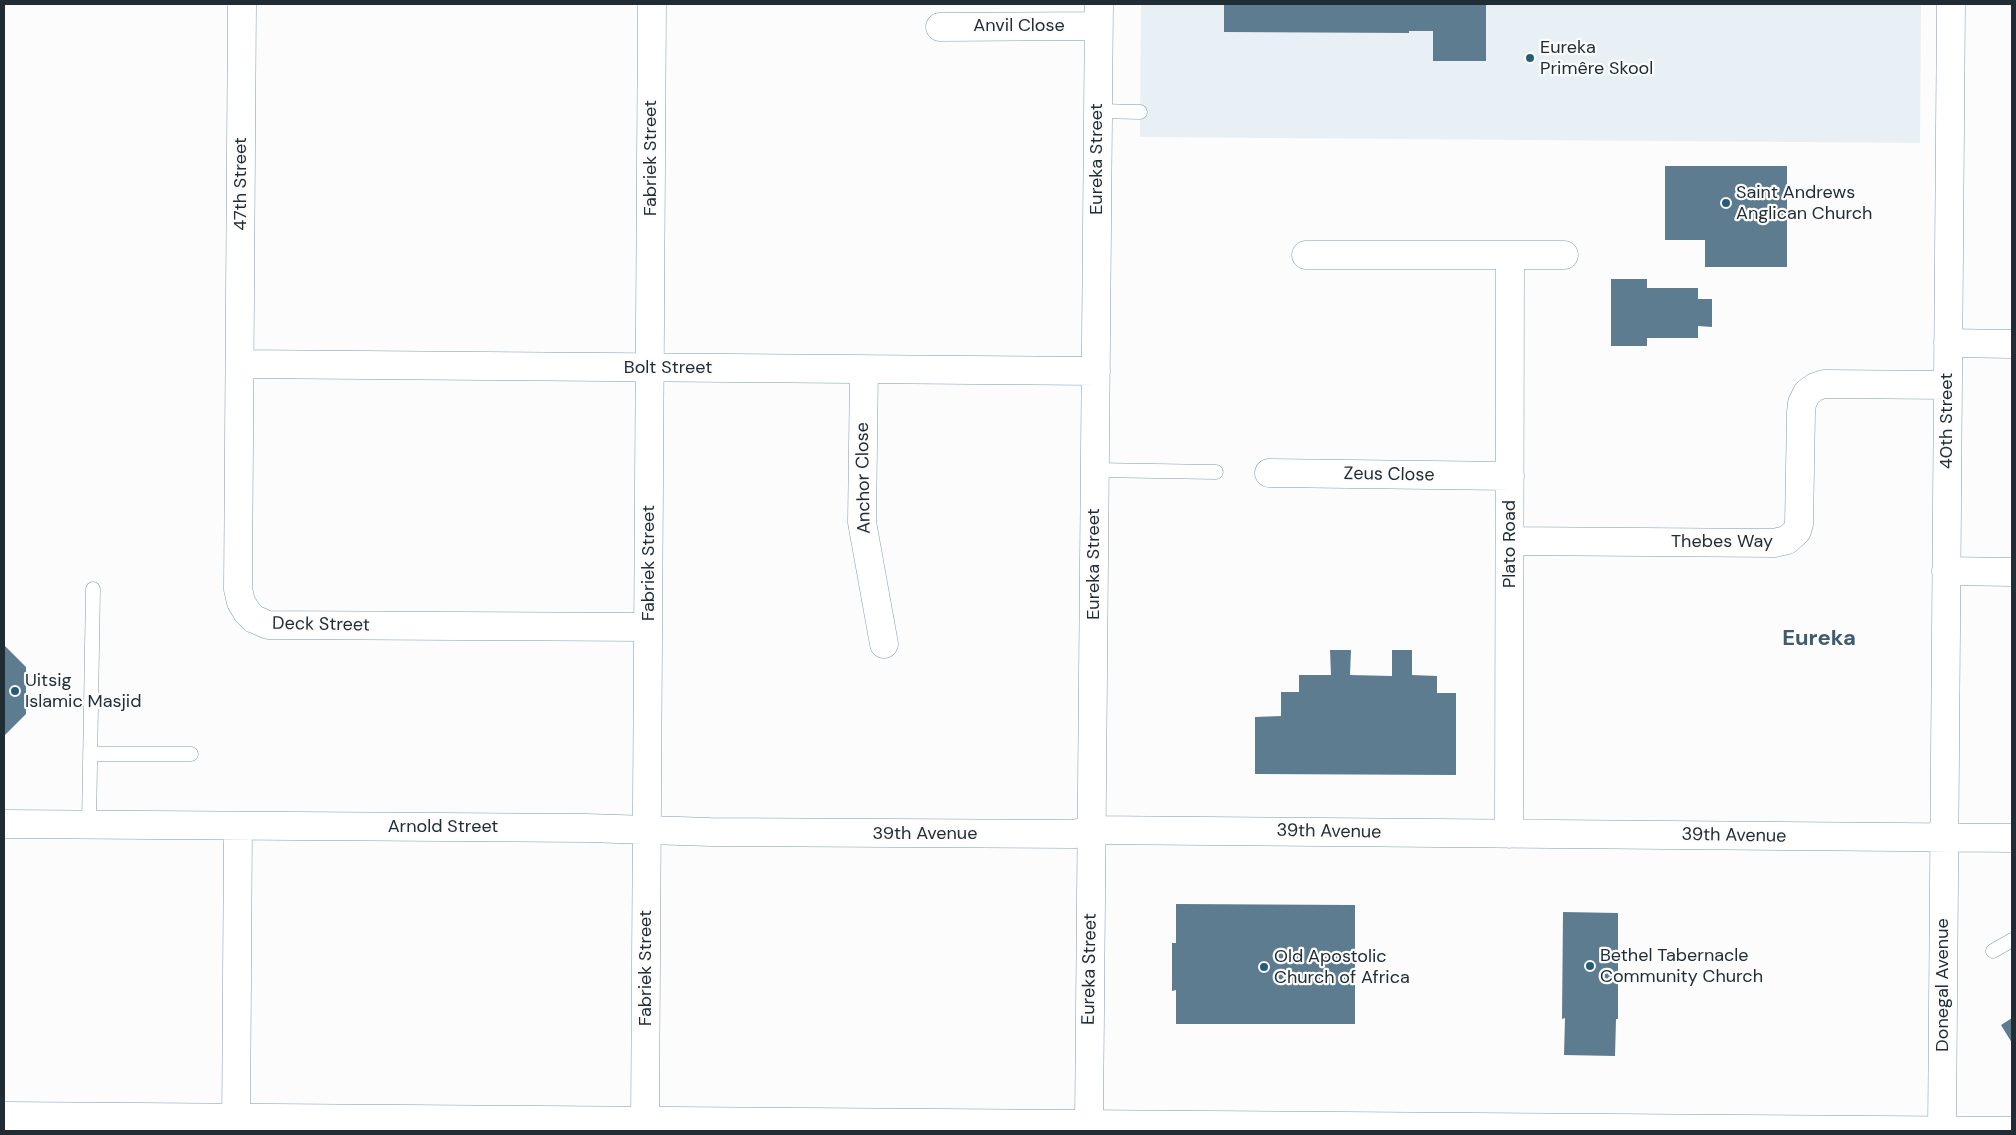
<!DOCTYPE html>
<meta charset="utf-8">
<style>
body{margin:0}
#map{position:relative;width:2016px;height:1135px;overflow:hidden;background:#fcfcfc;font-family:"DM Sans",sans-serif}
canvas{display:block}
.frame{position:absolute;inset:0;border:5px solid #202d35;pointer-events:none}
</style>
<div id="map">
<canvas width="2016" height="1135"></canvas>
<div class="frame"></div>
</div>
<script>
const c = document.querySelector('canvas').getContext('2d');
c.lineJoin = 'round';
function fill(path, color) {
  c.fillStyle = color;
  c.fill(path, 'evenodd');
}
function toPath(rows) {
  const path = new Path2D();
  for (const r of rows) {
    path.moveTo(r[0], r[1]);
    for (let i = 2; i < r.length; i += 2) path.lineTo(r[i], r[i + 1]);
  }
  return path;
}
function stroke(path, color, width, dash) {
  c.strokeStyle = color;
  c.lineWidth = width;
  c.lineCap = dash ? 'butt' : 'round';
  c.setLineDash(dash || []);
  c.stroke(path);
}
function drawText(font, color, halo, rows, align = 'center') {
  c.font = font + ' "DM Sans",sans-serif';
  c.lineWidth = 4.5;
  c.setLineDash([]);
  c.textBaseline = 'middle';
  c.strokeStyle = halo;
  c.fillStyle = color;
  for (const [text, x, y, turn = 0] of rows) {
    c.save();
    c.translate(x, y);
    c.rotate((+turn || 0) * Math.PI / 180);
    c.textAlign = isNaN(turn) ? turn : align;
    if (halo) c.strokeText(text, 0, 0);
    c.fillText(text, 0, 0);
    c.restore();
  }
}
const built = toPath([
 [1141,4,1921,4,1920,143,1140,137]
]);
const building = toPath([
 [1224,4,1486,4,1486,61,1433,61,1433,31,1409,31,1409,33,1224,32],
 [1665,166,1787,166,1787,267,1705,267,1705,240,1665,240],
 [1611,279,1647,279,1647,288,1698,288,1698,299,1712,299,1712,327,1698,326,1698,338,1647,338,1647,346,1611,346],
 [4,645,26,667,26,714,4,736],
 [1330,650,1351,650,1350,675,1392,676,1392,650,1412,650,1412,675,1437,676,1437,693,1456,693,1456,775,1255,774,1255,717,1281,716,1281,692,1299,692,1299,675,1331,675],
 [1176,904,1355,905,1355,1024,1176,1024,1176,990,1172,991,1172,943,1176,943],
 [1563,912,1618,913,1618,1019,1616,1019,1615,1056,1564,1055,1565,1018,1562,1019],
 [2012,1018,2012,1043,2001,1025]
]);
const service = toPath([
 [1098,111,1140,112],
 [1095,470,1216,472],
 [90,754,191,754],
 [89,824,93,589],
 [1993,951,2012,940]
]);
const minor = toPath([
 [242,4,238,589,241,602,247,612,254,619,268,625,648,627],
 [940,27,1098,26],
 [1306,255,1564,255],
 [1948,343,2012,344],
 [240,364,1096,371],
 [864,370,862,522,884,644],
 [1269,473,1510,476],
 [1510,541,1774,543,1787,540,1797,531,1799,524,1801,413,1802,403,1807,393,1815,387,1824,384,1948,385],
 [1946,571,2012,572],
 [4,824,587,828,710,832,1074,834,1092,830,2012,838],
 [1509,834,1510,255],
 [645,1121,652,4],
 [1089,1123,1099,4],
 [236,1131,238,826],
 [1942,1131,1951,4]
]);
const tertiary = toPath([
 [4,1116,2012,1131]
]);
const markers = [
 [1530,58,5,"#275c78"],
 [1726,203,5,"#275c78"],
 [15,691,5,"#275c78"],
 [1590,966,5,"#275c78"],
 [1264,967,5,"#275c78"]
];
const streetNames = [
 ["Anvil Close",1019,26],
 ["Fabriek Street",651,158,-90],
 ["Eureka Street",1097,159,-90],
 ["47th Street",241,184,-90],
 ["Bolt Street",668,368],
 ["40th Street",1947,421,-90],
 ["Zeus Close",1389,475,1],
 ["Anchor Close",864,478,-91],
 ["Thebes Way",1722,542],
 ["Plato Road",1510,544,-90],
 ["Fabriek Street",649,563,-90],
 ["Eureka Street",1094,564,-90],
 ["Deck Street",321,625,1],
 ["Arnold Street",443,827],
 ["39th Avenue",1329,832,1],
 ["39th Avenue",925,834],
 ["39th Avenue",1734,836,1],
 ["Fabriek Street",646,968,-90],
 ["Eureka Street",1090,969,-89],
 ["Donegal Avenue",1943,985,-90]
];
const poiNames = [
 ["Eureka",1540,48],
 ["Primêre Skool",1540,69],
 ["Saint Andrews",1736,193],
 ["Anglican Church",1736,214],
 ["Uitsig",25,681],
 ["Islamic Masjid",25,702],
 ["Bethel Tabernacle",1600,956],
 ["Community Church",1600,977],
 ["Old Apostolic",1274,957],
 ["Church of Africa",1274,978]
];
const districtNames = [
 ["Eureka",1819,639]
];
fill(built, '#e8f0f5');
fill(building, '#5d7c8f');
stroke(service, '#7c9cb0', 15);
stroke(minor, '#7c9cb0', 29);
stroke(tertiary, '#7c9cb0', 29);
stroke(service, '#fff', 14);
stroke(minor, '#fff', 28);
stroke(tertiary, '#fff', 28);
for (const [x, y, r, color] of markers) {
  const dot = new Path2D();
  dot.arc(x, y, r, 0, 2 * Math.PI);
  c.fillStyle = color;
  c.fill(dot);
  stroke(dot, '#fcfcfc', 2);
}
drawText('18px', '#202d35', '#fcfcfc', streetNames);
drawText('18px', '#202d35', '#fcfcfc', poiNames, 'left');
drawText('bold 22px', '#3e5c6e', '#fcfcfc', districtNames);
</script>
